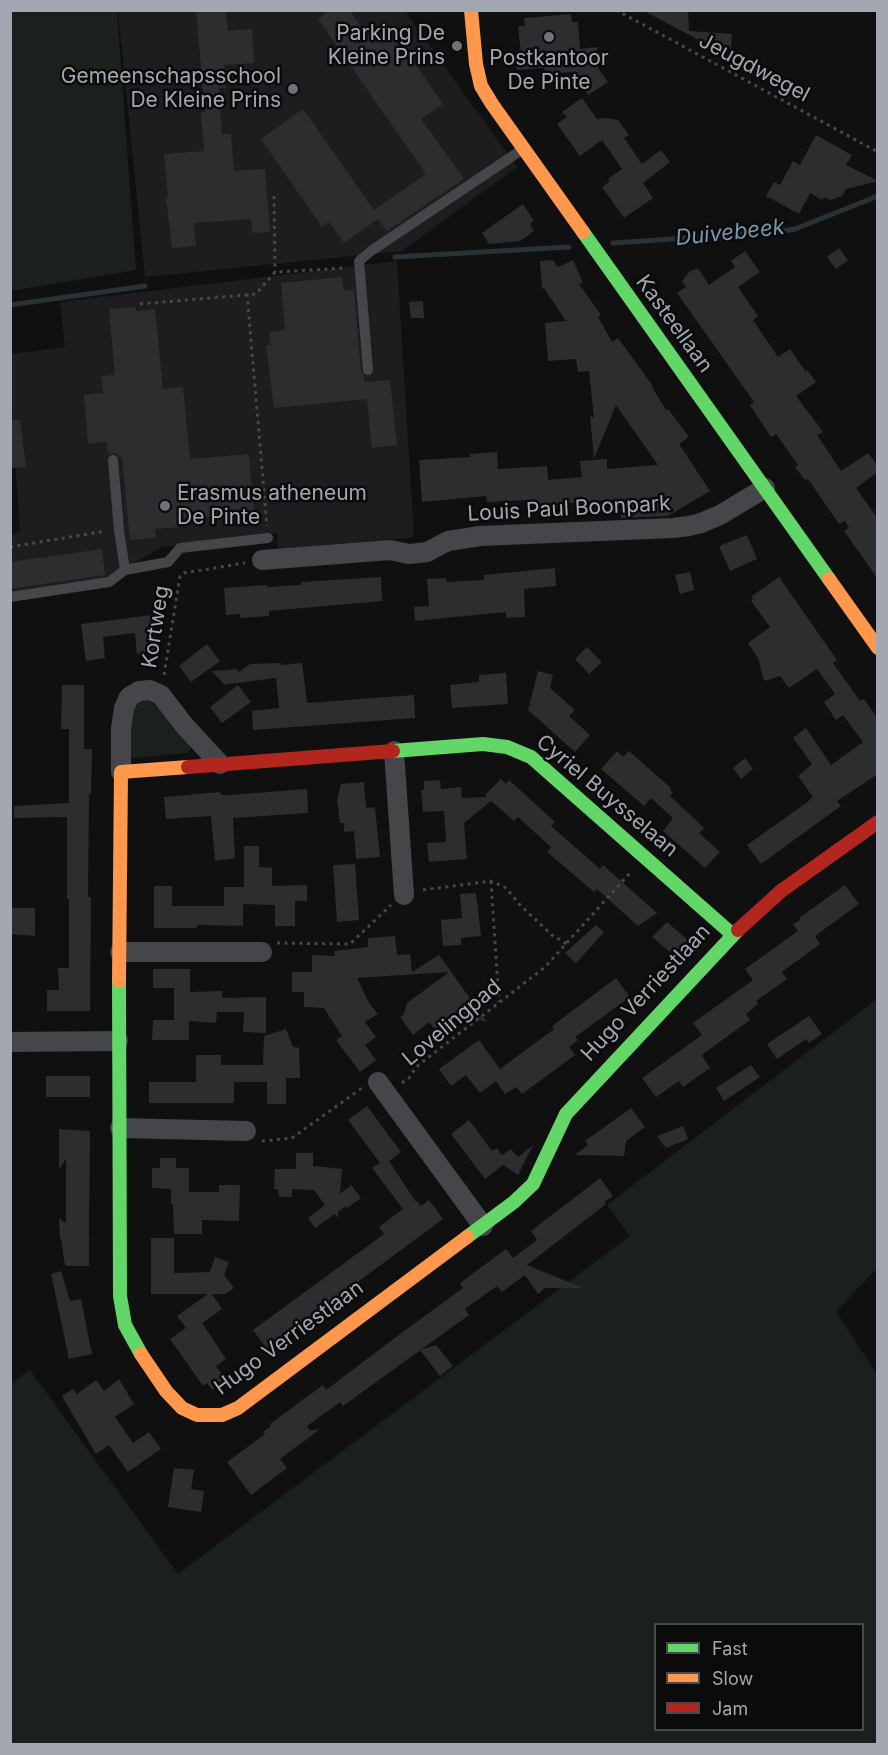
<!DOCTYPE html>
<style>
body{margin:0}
#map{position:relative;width:888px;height:1755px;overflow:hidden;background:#101011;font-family:Inter,sans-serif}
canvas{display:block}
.frame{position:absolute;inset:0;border:12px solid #a2a7b1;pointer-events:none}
.legend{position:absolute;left:654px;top:1623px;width:210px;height:108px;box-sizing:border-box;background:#0b0b0c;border:2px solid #47494e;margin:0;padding:8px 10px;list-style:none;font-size:18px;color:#a2a7b1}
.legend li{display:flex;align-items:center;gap:12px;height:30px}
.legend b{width:30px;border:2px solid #47494e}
</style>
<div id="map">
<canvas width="888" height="1755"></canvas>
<div class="frame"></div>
<ul class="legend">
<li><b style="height:8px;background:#63d668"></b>Fast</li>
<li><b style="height:8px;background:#ff974d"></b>Slow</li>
<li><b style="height:8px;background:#b3261e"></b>Jam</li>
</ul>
</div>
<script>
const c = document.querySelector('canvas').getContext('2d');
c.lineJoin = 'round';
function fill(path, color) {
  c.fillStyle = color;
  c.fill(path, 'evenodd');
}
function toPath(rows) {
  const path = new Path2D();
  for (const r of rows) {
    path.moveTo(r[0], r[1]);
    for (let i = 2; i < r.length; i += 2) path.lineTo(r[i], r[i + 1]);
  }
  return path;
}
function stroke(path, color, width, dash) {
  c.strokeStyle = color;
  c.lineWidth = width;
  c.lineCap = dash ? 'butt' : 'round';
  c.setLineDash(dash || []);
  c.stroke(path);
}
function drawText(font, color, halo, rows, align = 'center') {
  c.font = font + ' Inter,sans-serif';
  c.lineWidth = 5;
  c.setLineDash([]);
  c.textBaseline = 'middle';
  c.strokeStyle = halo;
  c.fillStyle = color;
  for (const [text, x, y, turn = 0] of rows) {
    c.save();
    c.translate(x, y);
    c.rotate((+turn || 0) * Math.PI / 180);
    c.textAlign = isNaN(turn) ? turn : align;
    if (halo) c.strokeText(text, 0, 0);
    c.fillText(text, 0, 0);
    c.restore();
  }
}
const built = toPath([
 [118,11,405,11,517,167,402,251,145,277],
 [397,261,414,537,278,549,277,533,162,547,108,578,11,592,11,534,20,532,11,396,11,354,65,347,60,302]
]);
const green = toPath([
 [11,10,117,11,136,270,11,291],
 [139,699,152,699,190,744,190,749,188,753,133,758,130,754,129,713],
 [877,999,877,1268,836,1312,877,1374,877,1744,11,1744,10,1384,30,1370,178,1574,630,1236,607,1205],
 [656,1624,862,1624,862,1730,656,1730]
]);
const stream = toPath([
 [613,243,777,232,795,229,878,196],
 [395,257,569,247],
 [10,305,145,286]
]);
const building = toPath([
 [196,10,226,10,228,31,252,29,254,63,224,65,226,88,219,88,222,134,231,134,234,171,265,169,270,232,252,233,251,219,194,223,196,246,172,248,166,198,168,197,164,154,204,151,201,112,205,112],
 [331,10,349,10,367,36,386,22,443,104,421,119,464,179,387,231,378,219,344,243,329,222,322,227,261,139,303,109,374,210,426,174,318,19],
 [642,10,688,10,689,31,732,34,731,49,714,48],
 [571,14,572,22,578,22,580,49,597,47,598,68,608,82,588,95,572,72,545,74,544,68,517,70,515,54,521,53,518,26,525,26,524,18],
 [582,98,597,119,606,118,618,120,629,135,624,138,642,164,661,150,670,162,643,183,653,198,624,218,602,187,610,181,608,179,622,169,602,140,580,156,557,124,567,117,562,112],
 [816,135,852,155,846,165,878,181,846,189,842,196,830,200,824,197,822,200,810,193,799,214,766,196,774,182,780,185,793,161,800,165],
 [523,204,534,221,530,224,534,231,520,241,489,244,482,233],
 [839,248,848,260,836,269,827,257],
 [745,251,760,272,738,287,758,316,753,320,778,357,790,349,806,372,808,371,816,382,796,396,823,432,817,435,841,471,868,453,878,466,878,472,856,488,878,519,878,579,844,531,849,528,845,521,839,524,808,479,805,480,795,467,798,465,776,434,771,437,750,405,754,402,677,293,686,287,682,281,690,271,698,268,709,285,735,267,731,261],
 [553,260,558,267,573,260,583,283,579,284,601,315,598,317,612,342,618,338,653,386,652,387,666,410,668,409,689,437,679,444,710,491,668,516,621,518,620,499,527,507,527,500,487,502,486,496,422,502,419,460,470,457,470,454,497,452,498,469,547,466,548,480,582,477,580,461,607,459,607,469,658,465,616,405,594,459,590,416,594,418,589,371,578,372,576,359,548,361,545,323,566,321,544,288,542,289,540,261],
 [342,277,344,291,354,290,361,371,364,376,365,382,390,380,397,445,372,448,367,399,274,408,266,345,270,345,269,332,285,330,281,283],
 [423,301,424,318,411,318,409,302],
 [136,307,136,311,155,309,163,389,183,387,190,459,249,454,254,514,179,519,180,527,155,529,156,538,130,540,122,457,120,457,116,453,108,454,107,442,88,444,84,395,103,393,101,376,115,375,109,309],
 [10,420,20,420,26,467,10,468],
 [747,535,757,559,730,571,719,546],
 [102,549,105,575,10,589,10,562],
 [555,568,556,586,524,589,525,617,506,618,506,612,415,621,414,607,429,606,427,579,446,578,447,582,484,580,484,575],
 [690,572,694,590,680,594,675,575],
 [381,577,382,601,269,611,269,616,240,618,240,614,226,615,224,588,267,585,267,587,301,585,301,582],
 [779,577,837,660,833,663,860,701,864,699,878,719,878,774,837,801,841,806,761,864,747,845,809,801,809,800,813,797,798,776,812,764,793,738,806,728,831,765,863,742,843,715,836,720,824,702,835,694,817,669,789,688,780,676,764,681,758,658,748,643,770,627,751,601,753,599,752,596],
 [152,615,157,652,137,654,135,633,103,637,105,658,86,661,81,624],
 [207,644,220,661,191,682,179,666],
 [587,647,602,662,589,674,575,659],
 [281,663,281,665,302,663,307,703,414,695,415,718,253,730,252,711,279,708,276,678,222,685,224,684,212,671,237,669,239,672,250,664],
 [538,671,553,675,550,688,575,710,569,716,590,735,575,752,528,710],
 [506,673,508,704,452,708,450,685,479,682,479,675],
 [62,685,84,685,84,749,92,749,91,794,89,794,88,897,91,897,90,1011,47,1011,47,990,59,990,58,968,69,968,69,899,67,899,67,817,14,818,14,806,69,803,69,729,61,729],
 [238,685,251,702,222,723,210,707],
 [617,751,623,757,629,751,671,788,670,790,673,793,670,796,704,828,699,833,720,852,705,868,663,831,673,818,651,798,644,806,601,769],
 [745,758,753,769,741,779,733,768],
 [501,779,506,784,509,780,555,822,551,826,600,869,603,865,657,913,638,926,597,889,594,892,547,852,551,847,518,817,514,821,491,801,464,823,467,859,429,862,427,843,446,842,444,811,423,812,421,790,424,790,424,781,440,780,441,789,461,787,462,798,487,797,485,795],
 [364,782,366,808,375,807,380,857,356,859,354,831,344,832,344,823,340,823,337,800,341,784],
 [307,789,308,813,233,818,235,858,215,861,211,816,166,819,164,797,220,792,221,795,229,795],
 [244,846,259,846,259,867,272,868,272,886,307,885,307,901,295,901,295,926,275,926,275,905,243,904,243,926,197,925,197,928,154,928,154,886,172,886,172,906,224,906,224,887,244,887],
 [355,864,359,920,337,922,333,865],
 [845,885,859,904,815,936,820,944,782,972,787,979,756,1001,758,1004,746,1014,750,1020,703,1054,702,1056,710,1068,683,1087,679,1081,656,1097,642,1078,702,1035,693,1023,753,980,745,969,798,931,793,924,800,920,799,918],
 [476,893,481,936,461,938,461,945,443,946,441,920,462,918,460,894],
 [10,908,35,908,35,936,10,934],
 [667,922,690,942,678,957,671,951,670,952,652,937],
 [596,925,604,932,576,963,565,953],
 [395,936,397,955,410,954,412,972,439,955,487,1022,461,1014,437,1032,429,1022,413,1035,400,1017,404,1014,407,1003,449,972,357,978,369,1003,378,1014,365,1022,376,1037,365,1045,376,1060,360,1072,336,1040,342,1036,324,1008,304,1007,304,992,292,992,292,972,312,972,312,955,335,956,334,951,368,947,368,938],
 [153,969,190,969,190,992,222,991,222,998,266,997,266,1033,243,1032,244,1012,217,1012,216,1023,189,1021,189,1040,152,1040,153,1020,174,1020,174,988,153,988],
 [616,978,630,997,575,1037,578,1040,569,1047,575,1055,522,1094,516,1087,505,1094,496,1081,480,1093,466,1075,451,1086,439,1069,479,1040,500,1069,554,1029,552,1026],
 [809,1016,822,1034,809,1043,806,1039,777,1059,767,1044],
 [286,1029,293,1047,299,1048,300,1078,286,1078,286,1104,267,1104,267,1082,234,1082,234,1103,149,1103,149,1082,196,1082,196,1055,221,1055,221,1065,263,1065,264,1036],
 [751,1065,760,1077,724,1101,716,1088],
 [46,1076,90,1076,90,1097,46,1097],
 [367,1106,401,1152,389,1161,416,1202,417,1201,421,1206,429,1200,443,1219,267,1349,253,1330,384,1234,379,1227,403,1209,372,1168,380,1163,348,1120],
 [631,1108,645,1127,626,1141,624,1156,575,1155,588,1145,585,1141],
 [469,1120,492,1151,497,1148,502,1155,511,1149,518,1157,533,1145,518,1175,503,1165,485,1179,451,1134],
 [683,1126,688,1139,666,1148,657,1136],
 [59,1129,90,1131,89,1237,92,1238,89,1238,89,1266,66,1266,64,1261,61,1238,60,1238,59,1218,66,1223,66,1159,59,1170],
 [296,1153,313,1153,313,1166,342,1169,340,1194,351,1185,361,1198,347,1208,346,1206,338,1212,338,1218,335,1214,315,1228,308,1218,325,1205,314,1190,292,1189,292,1197,279,1197,278,1189,274,1189,275,1169,296,1169],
 [160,1158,176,1158,176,1168,189,1168,189,1192,219,1192,219,1185,240,1185,239,1221,202,1220,202,1234,174,1234,173,1204,171,1204,171,1189,152,1188,152,1168,160,1168],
 [600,1178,613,1196,604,1202,606,1204,527,1265,583,1288,545,1288,538,1294,525,1275,502,1292,497,1286,465,1309,469,1315,343,1406,340,1402,307,1426,310,1430,308,1431,320,1429,280,1459,287,1468,251,1495,227,1462,265,1434,263,1432,271,1426,270,1424,323,1385,326,1390,400,1334,463,1288,460,1283,506,1249,513,1258,537,1240,531,1231],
 [151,1238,174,1238,174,1273,210,1272,215,1257,229,1262,224,1275,234,1288,225,1294,212,1294,222,1309,202,1323,226,1359,216,1366,226,1380,212,1390,207,1383,203,1386,170,1339,186,1328,177,1316,208,1294,151,1294],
 [61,1271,70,1301,81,1299,92,1354,69,1359,51,1274],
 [436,1345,453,1366,440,1376,420,1350],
 [119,1379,134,1404,115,1417,133,1443,149,1432,161,1449,128,1472,109,1445,96,1454,62,1396,73,1389,77,1394,96,1380,104,1391],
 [174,1468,194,1470,191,1489,204,1491,201,1512,168,1507]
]);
const path = toPath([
 [616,10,878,152],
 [274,196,275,272],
 [247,294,267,526],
 [140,304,256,294,275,272,346,268],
 [10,547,106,531],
 [164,675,180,576,184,573,245,563],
 [491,881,499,1002],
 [423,890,491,881,506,888,520,905,554,937,563,941,567,945],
 [277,943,350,944,391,905],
 [402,1083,409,1078,416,1067,545,967,630,873],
 [262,1141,292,1138,362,1088]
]);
const lane = toPath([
 [368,370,359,261,371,251,523,149],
 [113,460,119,530,125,570],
 [10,597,109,582,125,570,168,562,180,548,268,538]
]);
const street = toPath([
 [262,560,390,550,409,554,427,552,448,541,480,536,673,528,689,526,701,523,720,515,765,488],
 [394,751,404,895],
 [121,772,121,729,124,708,129,697,139,691,150,690,161,695,184,725,220,764],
 [120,952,262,952],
 [10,1042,118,1041],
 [378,1082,483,1226],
 [120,1128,246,1131]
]);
const fast = toPath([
 [583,232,829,579],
 [393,751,483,744,507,747,531,757,733,935],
 [119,981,120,1296,125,1325,141,1354],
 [467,1237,514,1202,533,1184,566,1114,738,930]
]);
const slow = toPath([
 [471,10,476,64,481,86,492,104,583,232],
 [829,579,878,648],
 [119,981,121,772,188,767],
 [141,1354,166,1391,182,1408,197,1415,222,1415,238,1408,467,1237]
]);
const jam = toPath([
 [188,767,393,751],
 [738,930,781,891,878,822]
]);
const markers = [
 [549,37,6,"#6f7279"],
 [457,46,6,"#6f7279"],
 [293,89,6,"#6f7279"],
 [165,506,6,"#6f7279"]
];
const poiNames = [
 ["Parking De",445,34],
 ["Kleine Prins",445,58],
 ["Postkantoor",549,59,"center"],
 ["De Pinte",549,83,"center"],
 ["Gemeenschapsschool",281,77],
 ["De Kleine Prins",281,101],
 ["Erasmus atheneum",177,494,"left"],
 ["De Pinte",177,518,"left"]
];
const streetNames = [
 ["Jeugdwegel",754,68,28],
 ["Kasteellaan",674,324,54],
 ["Louis Paul Boonpark",569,509,-3],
 ["Kortweg",156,627,-81],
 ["Cyriel Buysselaan",607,796,40],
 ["Hugo Verriestlaan",646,993,-47],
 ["Lovelingpad",452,1023,-40],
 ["Hugo Verriestlaan",289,1338,-36]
];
const waterNames = [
 ["Duivebeek",730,233,-6]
];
fill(built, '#1d1d1f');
fill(green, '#1a201b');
stroke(stream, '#293236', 5);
fill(building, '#2c2d2e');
stroke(path, '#46484b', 3, [3, 4.5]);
stroke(lane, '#454649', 10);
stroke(street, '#454649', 20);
stroke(fast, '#63d668', 14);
stroke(slow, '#ff974d', 14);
stroke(jam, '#b3261e', 14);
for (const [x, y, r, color] of markers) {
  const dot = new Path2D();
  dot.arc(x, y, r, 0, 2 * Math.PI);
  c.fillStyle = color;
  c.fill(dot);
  stroke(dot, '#0b0b0c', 2);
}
drawText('21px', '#a2a7b1', '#0b0b0c', poiNames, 'right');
drawText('21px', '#a2a7b1', '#0b0b0c', streetNames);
drawText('italic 22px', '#7a96aa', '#0b0b0c', waterNames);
</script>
